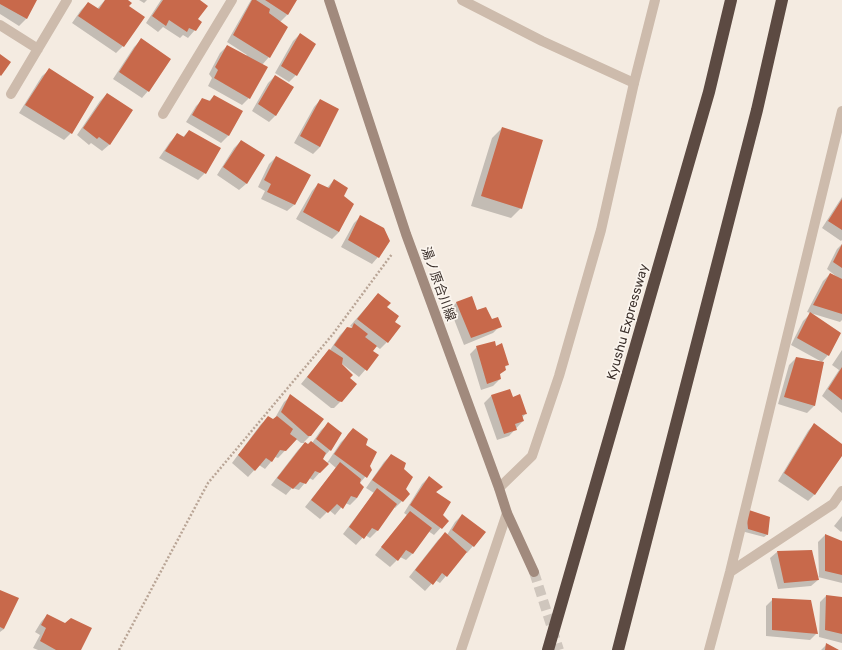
<!DOCTYPE html>
<meta charset="utf-8">
<style>
body{margin:0}
canvas{display:block;background:#f4ebe1}
</style>
<canvas width="842" height="650"></canvas>
<script>
const c = document.querySelector('canvas').getContext('2d');
c.lineJoin = 'round';
function fill(path, color) {
  c.fillStyle = color;
  c.fill(path, 'evenodd');
}
function toPath(rows) {
  const path = new Path2D();
  for (const r of rows) {
    path.moveTo(r[0], r[1]);
    for (let i = 2; i < r.length; i += 2) path.lineTo(r[i], r[i + 1]);
  }
  return path;
}
function stroke(path, color, width, dash) {
  c.strokeStyle = color;
  c.lineWidth = width;
  c.lineCap = dash ? 'butt' : 'round';
  c.setLineDash(dash || []);
  c.stroke(path);
}
function drawText(font, color, halo, rows, align = 'center') {
  c.font = font + ' Rubik,"Noto Sans JP",sans-serif';
  c.lineWidth = 3.5;
  c.setLineDash([]);
  c.textBaseline = 'middle';
  c.strokeStyle = halo;
  c.fillStyle = color;
  for (const [text, x, y, turn = 0] of rows) {
    c.save();
    c.translate(x, y);
    c.rotate((+turn || 0) * Math.PI / 180);
    c.textAlign = isNaN(turn) ? turn : align;
    if (halo) c.strokeText(text, 0, 0);
    c.fillText(text, 0, 0);
    c.restore();
  }
}
const shadow = toPath([
 [0,0,36,0,26,19,19,26,0,14],
 [105,0,126,0,128,7,123,46,116,53,72,23,81,10,88,3,97,9],
 [139,0,147,0,144,3],
 [161,0,198,0,196,19,201,23,188,38,183,35,180,38,163,27,158,32,146,23],
 [251,0,296,0,287,15,280,22,269,57,262,65,249,98,242,105,208,86,212,78,209,74,220,53,227,46,246,56,247,55,227,42],
 [300,34,296,75,289,82,275,73,293,41],
 [141,40,148,91,142,98,113,79,134,47],
 [49,70,71,133,64,140,19,113,42,76],
 [275,76,292,88,275,116,269,122,252,111,268,83],
 [107,94,131,110,109,145,102,151,91,143,89,145,77,135,100,101],
 [214,96,242,112,228,136,221,143,186,122,196,106,203,99,208,102],
 [320,100,338,109,320,147,313,154,294,143,314,107],
 [502,128,521,208,511,218,471,206,492,138],
 [189,131,205,173,198,180,159,158,170,142,177,135,182,138],
 [241,141,263,155,246,184,239,190,217,175,234,148],
 [276,157,294,205,287,211,261,199,265,191,258,187,269,164],
 [334,180,343,196,339,232,332,239,296,219,312,191,318,184,327,188],
 [842,197,842,240,841,241,822,228],
 [361,216,378,257,372,264,341,247,354,223],
 [842,244,842,320,840,322,807,312,823,281,830,274,837,278,837,277,827,269,837,249],
 [378,294,394,322,387,342,380,349,376,346,372,351,378,355,359,377,341,363,349,378,341,401,334,408,331,408,301,384,323,357,330,350,340,335,347,328,350,329,352,327,350,326],
 [457,302,477,311,500,326,493,333,464,345,450,309],
 [810,314,828,355,822,362,791,345,803,321],
 [477,347,495,347,508,364,504,368,505,370,499,375,500,379,493,386,481,390,470,354],
 [842,350,842,413,822,396,839,370,832,365],
 [796,358,823,362,814,406,807,413,778,404,789,365],
 [510,390,513,398,526,413,522,418,523,421,509,436,497,440,484,403,491,396],
 [291,396,310,436,304,442,304,443,301,443,296,439,278,458,275,457,265,469,259,465,248,477,232,463,261,424,268,418,273,421,275,418,284,402],
 [328,424,330,450,322,459,327,463,341,442,353,430,365,446,369,466,371,470,359,484,357,498,350,505,345,503,335,515,329,510,320,519,305,507,336,468,329,462,313,480,309,478,299,490,292,488,286,495,271,485,298,450,305,443,308,445,312,443,321,430],
 [814,424,842,445,842,455,815,494,808,501,778,481,808,431],
 [391,455,403,470,405,489,409,494,395,508,394,507,377,531,370,538,365,535,356,545,343,534,374,493,366,488,384,462],
 [429,477,441,487,436,492,442,515,447,521,434,535,428,531,413,553,406,560,400,557,390,567,375,555,407,515,404,513,422,484],
 [743,513,768,534,764,537,745,532],
 [462,515,473,546,467,553,466,552,440,583,435,580,425,591,409,577,438,540,445,534,447,535,455,522],
 [842,516,842,531,841,532,834,526],
 [825,535,842,542,842,583,818,577,818,580,811,586,778,589,770,558,777,552,819,577,818,542],
 [0,591,4,629,0,632],
 [826,596,842,598,842,643,819,637,820,602],
 [773,599,817,633,810,640,766,636,766,606],
 [47,615,80,650,38,650,33,648,40,635,35,632,41,622],
 [827,644,838,650,821,650]
]);
const building = toPath([
 [0,0,37,0,27,19,0,4],
 [105,0,128,0,132,3,129,6,145,17,124,47,78,16,88,2,99,9],
 [163,0,200,0,208,6,198,19,202,22,196,31,189,28,187,32,169,20,166,26,152,16],
 [252,0,256,0,270,9,269,13,288,27,270,58,233,35],
 [265,0,297,0,288,15],
 [300,33,316,44,297,76,281,66],
 [141,38,171,59,149,92,119,72],
 [227,45,268,67,250,99,214,78,218,70,215,67],
 [0,54,11,62,1,76,0,75],
 [49,68,94,97,72,134,25,105],
 [275,75,294,87,276,116,258,104],
 [107,93,133,110,110,145,99,137,97,139,83,128],
 [214,95,243,111,229,136,192,115,202,98,210,101],
 [320,99,339,109,320,147,300,136],
 [502,127,543,140,522,209,481,196],
 [189,130,221,148,206,174,165,151,177,133,184,137],
 [241,140,265,155,247,184,223,167],
 [276,156,311,175,295,205,267,192,271,184,264,180],
 [334,179,348,188,344,196,354,204,339,232,303,212,318,183,329,188],
 [842,199,842,230,828,221],
 [360,215,384,228,390,241,379,258,348,240],
 [842,244,842,268,833,262],
 [830,273,842,279,842,314,813,305],
 [378,293,391,303,387,307,399,316,395,322,401,326,388,343,357,319],
 [472,296,477,310,486,307,492,319,498,317,502,327,471,338,456,302],
 [810,312,841,333,829,356,797,338],
 [354,323,368,334,365,337,377,346,373,351,379,355,367,371,334,345,347,327,352,328],
 [495,341,496,346,502,343,509,365,505,366,506,370,500,374,501,379,487,384,476,346],
 [329,349,343,358,342,364,353,375,350,378,357,384,342,402,338,401,307,377],
 [796,357,824,362,815,406,784,397],
 [842,367,842,400,828,389],
 [510,389,513,397,520,394,527,414,522,415,524,421,515,424,517,430,504,434,491,395],
 [290,394,324,419,311,436,308,436,281,412],
 [268,416,273,419,277,416,293,429,290,434,297,439,286,451,280,450,272,462,266,458,255,471,238,455],
 [328,422,342,433,331,451,316,439],
 [814,423,842,444,842,456,815,495,784,473],
 [353,428,368,439,366,445,377,452,370,466,372,470,367,478,334,454,348,434],
 [311,441,326,453,323,459,329,464,320,473,315,471,306,484,300,482,293,489,277,478,305,442,308,444],
 [391,454,406,463,404,469,413,477,406,489,410,494,403,502,372,480],
 [340,462,361,479,360,483,364,487,357,498,351,496,343,509,337,504,328,513,311,500],
 [429,476,443,487,436,492,451,502,443,515,449,521,442,529,410,505],
 [377,488,397,504,378,531,372,528,364,539,349,527],
 [746,509,770,517,768,535,748,529],
 [410,511,432,528,413,554,406,550,398,561,381,547],
 [462,514,486,532,474,547,452,530],
 [445,532,467,552,447,577,442,573,433,585,415,570],
 [825,534,842,541,842,575,825,571],
 [812,550,819,580,784,583,777,551],
 [0,590,19,598,4,629,0,627],
 [826,595,842,597,842,634,825,630],
 [772,598,811,600,818,634,772,630],
 [47,614,65,623,71,618,92,628,81,650,56,650,40,641,46,628,41,625],
 [826,643,839,650,825,650]
]);
const secondaryTunnel = toPath([
 [534,572,559,650]
]);
const path = toPath([
 [119,650,208,483,333,334,392,254]
]);
const service = toPath([
 [462,0,542,41,634,83]
]);
const minor = toPath([
 [0,25,38,49],
 [11,94,67,0],
 [163,114,232,0],
 [499,488,532,456,559,376,601,230,634,83,655,0],
 [730,572,833,504,842,491],
 [461,650,507,513],
 [709,650,730,572,842,111]
]);
const secondary = toPath([
 [329,0,406,234,499,488,507,513,534,572]
]);
const motorway = toPath([
 [548,650,709,92,731,0],
 [618,650,757,110,782,0]
]);
const streetNames = [
 ["湯ノ原合川線",438,284,70],
 ["Kyushu Expressway",628,322,-74]
];
fill(shadow, '#0003');
fill(building, '#c8694b');
stroke(secondaryTunnel, '#cfc6bd', 10, [10, 5]);
stroke(path, '#b9a596', 2.5, [2, 2]);
stroke(service, '#cdbbac', 10);
stroke(minor, '#cdbbac', 10);
stroke(secondary, '#a18a7d', 10);
stroke(motorway, '#5c4a42', 12);
drawText('13px', '#3b302b', '#fbf5ee', streetNames);
</script>
